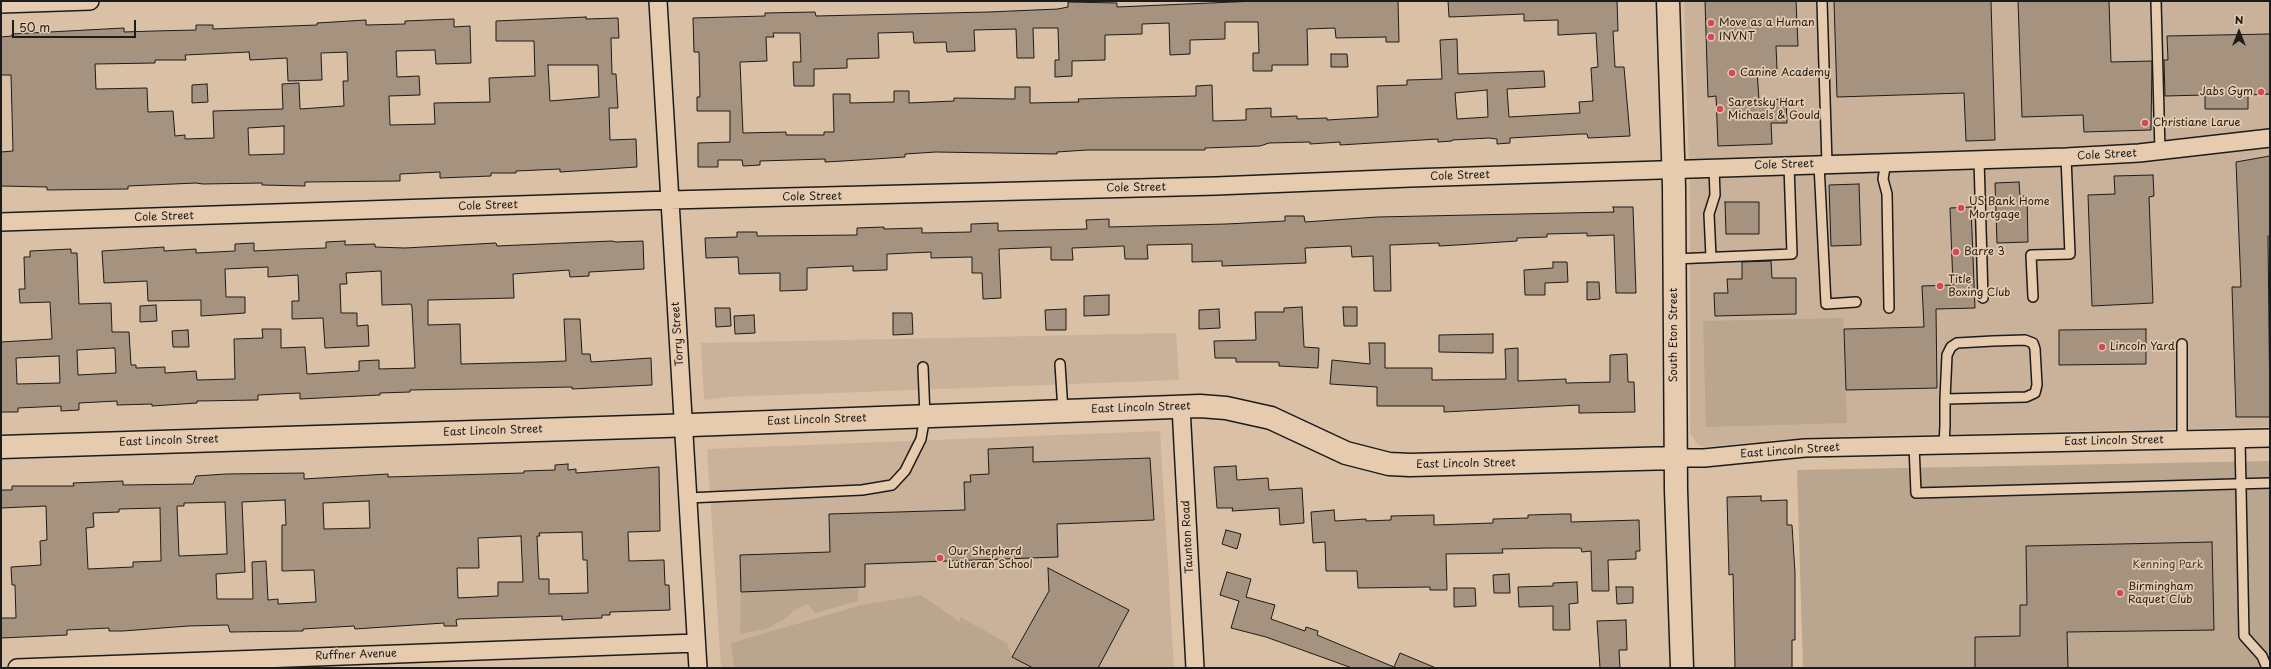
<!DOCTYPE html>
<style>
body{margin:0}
#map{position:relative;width:2271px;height:669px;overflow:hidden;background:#dac0a5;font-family:"Playpen Sans",sans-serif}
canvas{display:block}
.frame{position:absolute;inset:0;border:2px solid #1c1c1c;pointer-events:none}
.north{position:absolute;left:2219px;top:12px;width:40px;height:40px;-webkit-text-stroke:3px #e6cbae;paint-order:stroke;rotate:0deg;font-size:11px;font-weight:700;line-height:16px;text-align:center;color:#1c1c1c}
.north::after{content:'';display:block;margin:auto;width:14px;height:18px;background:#1c1c1c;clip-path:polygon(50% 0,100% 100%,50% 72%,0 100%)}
.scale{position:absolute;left:12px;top:20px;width:124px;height:18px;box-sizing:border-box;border:2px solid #1c1c1c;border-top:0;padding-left:5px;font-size:12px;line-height:14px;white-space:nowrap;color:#1c1c1c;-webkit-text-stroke:3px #e6cbae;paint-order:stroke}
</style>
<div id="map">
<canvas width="2271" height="669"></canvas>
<div class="frame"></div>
<div class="north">N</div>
<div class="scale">50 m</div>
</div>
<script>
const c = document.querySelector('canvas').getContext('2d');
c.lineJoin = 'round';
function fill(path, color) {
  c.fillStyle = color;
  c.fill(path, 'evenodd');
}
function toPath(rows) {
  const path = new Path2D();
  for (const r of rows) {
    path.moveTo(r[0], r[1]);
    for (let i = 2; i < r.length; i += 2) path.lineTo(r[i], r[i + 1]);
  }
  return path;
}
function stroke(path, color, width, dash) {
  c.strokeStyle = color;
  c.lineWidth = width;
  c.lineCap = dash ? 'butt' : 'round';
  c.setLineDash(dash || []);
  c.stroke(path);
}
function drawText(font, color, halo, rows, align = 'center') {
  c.font = font + ' "Playpen Sans",sans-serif';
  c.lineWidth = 3.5;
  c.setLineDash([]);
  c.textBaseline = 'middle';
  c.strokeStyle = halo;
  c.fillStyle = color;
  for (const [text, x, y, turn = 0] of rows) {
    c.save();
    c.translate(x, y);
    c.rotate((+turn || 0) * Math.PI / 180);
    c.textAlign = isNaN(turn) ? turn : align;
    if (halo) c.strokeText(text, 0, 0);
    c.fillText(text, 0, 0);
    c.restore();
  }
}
const built = toPath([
 [1684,1,2270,1,2270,427,1861,436,1776,440,1704,447,1698,445,1690,433,1690,208],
 [1176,333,1179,380,728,397,704,400,701,343],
 [1160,431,1174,668,721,668,707,449]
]);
const green = toPath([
 [1843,318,1847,423,1706,427,1703,321],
 [2270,461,2270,668,1803,668,1797,470],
 [858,587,858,601,815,613,808,604,794,610,786,618,766,629,740,634,741,592],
 [921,595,960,622,960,617,1007,643,1012,657,1033,668,734,668,731,643,862,605]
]);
const building = toPath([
 [1257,1,1398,1,1399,42,1386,42,1386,37,1336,38,1335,28,1307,29,1308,65,1272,65,1272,71,1253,71,1253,53,1259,53,1258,22,1225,22,1225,39,1190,40,1190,54,1170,55,1169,23,1142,24,1142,34,1105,35,1105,60,1072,61,1072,76,1055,77,1055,60,1059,60,1058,28,1033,28,1034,58,1017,58,1016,29,974,30,975,51,947,52,946,42,914,43,913,32,878,33,879,58,847,59,847,68,814,69,814,86,794,86,793,62,801,62,800,33,773,33,774,37,766,37,767,61,740,62,743,133,786,132,786,135,824,135,824,132,834,132,833,94,850,94,850,103,894,102,894,91,909,91,909,103,954,101,954,98,1015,99,1015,87,1030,87,1030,103,1079,102,1078,99,1110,98,1196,96,1196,86,1212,85,1213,121,1246,120,1246,109,1271,108,1271,117,1297,116,1297,119,1327,118,1327,120,1378,117,1377,86,1407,85,1407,80,1442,79,1440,40,1457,39,1458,74,1544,71,1545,87,1507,89,1509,117,1580,113,1579,102,1593,101,1591,68,1598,67,1596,33,1558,35,1558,20,1524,21,1524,14,1449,17,1448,1,1617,1,1618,31,1613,31,1615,67,1624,67,1630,136,1588,138,1587,134,1580,134,1510,138,1510,143,1497,144,1497,139,1489,138,1452,140,1452,141,1438,142,1438,139,1340,145,1340,142,1310,144,1310,142,1269,143,1260,146,1205,148,1205,150,1087,150,1057,152,1057,154,936,152,905,154,905,157,843,161,825,162,825,159,760,161,760,165,743,166,742,160,718,160,718,167,698,167,698,143,730,142,730,111,697,111,697,97,700,97,699,52,694,52,693,18,765,16,765,13,815,12,816,16,989,12,1058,9,1068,7,1068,2,1117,3,1117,7,1257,1],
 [1487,90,1488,117,1457,119,1455,93,1487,90],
 [1705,1,1796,1,1798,46,1776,46,1777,69,1757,70,1759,100,1786,99,1787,123,1771,123,1772,144,1718,146,1716,96,1708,97,1705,1],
 [1834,1,1991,1,1995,140,1966,141,1964,93,1837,97,1834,1],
 [2018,1,2109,1,2111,62,2152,61,2151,130,2084,132,2083,115,2022,117,2018,1],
 [586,17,586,19,618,18,619,38,611,38,612,74,616,74,618,108,609,108,610,140,636,139,637,167,560,172,560,169,516,171,516,173,491,173,491,176,440,178,440,172,400,174,400,181,305,182,305,186,262,185,262,183,203,184,196,183,128,186,128,189,47,190,47,187,1,186,1,152,13,151,11,75,1,75,1,37,12,36,12,34,124,28,124,32,154,31,196,30,196,25,213,25,213,29,317,25,317,23,366,20,366,25,405,24,405,21,454,19,454,27,470,26,471,63,436,64,435,50,396,51,397,77,419,76,420,95,389,96,390,125,435,124,434,103,490,102,489,78,535,76,534,41,496,41,496,21,586,17],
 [249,52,250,60,287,58,288,81,322,80,321,53,347,52,348,81,343,81,344,106,300,109,299,83,282,84,283,109,213,111,214,138,185,139,185,135,175,136,173,111,148,112,147,88,96,89,95,64,155,63,155,60,186,60,185,55,249,52],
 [548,65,598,65,599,97,550,101,548,65],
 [284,126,284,154,249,155,248,128,284,126],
 [2270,34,2270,94,2248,95,2248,109,2205,109,2205,95,2165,96,2164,60,2168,60,2167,36,2270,34],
 [1331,54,1347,54,1348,67,1331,67,1331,54],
 [207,84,208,102,192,103,192,85,207,84],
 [2270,156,2270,236,2268,236,2270,417,2236,417,2232,287,2241,287,2236,162,2270,156],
 [2153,175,2154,196,2149,197,2153,303,2092,306,2088,195,2115,194,2114,176,2153,175],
 [2019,182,2020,196,2027,196,2028,242,1997,243,1995,183,2019,182],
 [1859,184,1861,245,1831,246,1829,185,1859,184],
 [1725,202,1759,202,1759,234,1726,234,1725,202],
 [1613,207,1633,207,1636,293,1616,293,1614,235,1587,236,1587,233,1547,234,1547,237,1517,238,1517,241,1457,245,1439,246,1439,243,1390,245,1391,291,1374,291,1373,256,1352,257,1351,246,1305,248,1306,263,1222,266,1222,261,1192,262,1192,244,1147,245,1148,259,1125,259,1124,246,1072,248,1073,260,1051,260,1051,247,999,249,1001,298,983,299,982,273,972,273,972,257,931,258,931,252,887,254,887,270,853,271,853,266,807,268,807,290,780,291,780,273,739,274,738,257,706,258,705,238,737,237,737,232,757,232,757,236,857,235,857,228,884,227,884,229,922,228,922,233,971,232,971,224,998,223,998,231,1087,229,1086,220,1109,219,1109,227,1226,224,1285,221,1285,216,1304,216,1305,222,1377,217,1614,212,1613,207],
 [1971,207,1975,308,1936,309,1937,388,1846,390,1844,329,1924,327,1922,286,1953,285,1950,208,1971,207],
 [345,241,345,245,375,244,375,247,405,248,496,243,497,246,612,241,616,242,643,241,644,269,589,272,589,276,570,277,569,270,513,274,514,298,428,300,428,325,460,324,461,364,541,362,566,361,564,319,580,319,582,354,590,354,591,362,651,358,652,385,572,389,572,387,410,390,410,392,380,393,380,395,300,399,300,393,258,395,258,400,197,401,197,403,152,406,152,404,117,405,117,401,79,403,79,410,61,411,61,406,18,408,18,412,1,412,1,342,52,339,50,302,20,303,19,289,25,289,24,257,30,257,30,251,71,249,71,253,77,253,79,304,111,303,112,332,129,332,131,365,136,365,136,368,165,367,165,373,196,371,197,380,235,379,234,339,263,338,262,329,281,329,281,348,305,347,307,374,359,371,359,361,379,360,379,369,415,368,412,307,411,304,382,305,381,271,346,273,347,284,340,284,341,313,357,313,357,326,368,325,369,346,325,348,323,318,292,319,292,301,299,301,298,275,268,277,268,267,225,269,226,297,245,297,245,313,201,316,201,300,148,301,147,281,104,283,102,251,164,247,164,251,196,249,196,253,235,251,235,244,254,243,254,251,297,249,326,248,326,242,345,241],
 [113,348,115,348,116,373,78,375,77,350,113,348],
 [59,356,60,383,17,384,16,358,59,356],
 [1771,261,1772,278,1796,278,1796,314,1715,316,1714,293,1728,293,1727,279,1742,279,1742,262,1771,261],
 [1553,262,1567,262,1568,282,1545,283,1545,295,1525,295,1524,270,1553,268,1553,262],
 [1587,282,1599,282,1600,299,1587,300,1587,282],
 [1109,295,1109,315,1084,316,1084,296,1109,295],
 [156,305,157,321,140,322,140,306,156,305],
 [1302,307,1304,347,1319,348,1318,368,1279,366,1279,362,1236,362,1236,358,1215,358,1214,341,1256,340,1255,312,1284,312,1284,308,1302,307],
 [1343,307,1357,307,1357,326,1344,326,1343,307],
 [715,308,730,308,731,326,716,327,715,308],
 [1066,309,1066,330,1046,330,1045,310,1066,309],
 [1219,309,1220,328,1199,329,1199,310,1219,309],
 [893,313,912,313,913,334,893,335,893,313],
 [754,315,755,333,735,334,734,316,754,315],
 [2146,329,2146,364,2059,365,2059,330,2146,329],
 [188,330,189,347,173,347,172,331,188,330],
 [1493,334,1493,353,1439,352,1439,335,1493,334],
 [1369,343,1385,343,1385,368,1432,368,1432,380,1506,379,1505,349,1518,348,1518,381,1566,379,1566,383,1610,382,1610,355,1627,354,1628,382,1634,382,1635,412,1579,413,1579,405,1444,412,1444,406,1377,406,1377,387,1330,384,1332,360,1370,364,1369,343],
 [1033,447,1033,462,1150,458,1154,520,1057,524,1058,557,865,564,865,587,741,592,740,555,830,552,829,514,965,510,964,482,971,482,970,475,989,474,988,449,1033,447],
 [568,464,568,470,576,469,576,473,659,467,660,531,628,532,629,561,664,560,665,585,669,585,670,610,610,612,610,615,602,615,602,618,577,619,562,620,562,616,459,619,456,620,457,626,444,626,444,623,355,629,354,626,303,629,303,631,230,632,228,625,188,626,123,631,109,631,109,628,67,630,67,635,1,638,1,618,16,618,15,585,12,585,11,567,41,565,40,541,47,540,46,506,1,508,1,490,12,490,12,486,74,486,73,483,123,481,123,485,193,484,196,476,226,474,304,473,304,479,388,474,388,477,524,473,524,471,555,470,555,465,568,464],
 [285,500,286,525,282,525,282,571,314,570,316,602,278,604,278,599,268,600,266,561,252,562,253,599,217,599,216,574,245,572,242,502,285,500],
 [369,501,370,528,324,529,323,503,369,501],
 [225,502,227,554,179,556,177,506,184,506,184,503,225,502],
 [160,508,161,561,133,562,133,567,88,569,86,528,94,527,93,513,119,512,119,509,160,508],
 [582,532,583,560,587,560,588,593,549,594,549,579,539,579,537,536,540,536,539,533,582,532],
 [521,536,523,582,498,582,498,596,458,598,457,568,479,568,478,538,521,536],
 [1236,466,1237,480,1268,478,1269,490,1302,488,1304,523,1280,525,1279,508,1232,511,1233,508,1217,508,1214,467,1236,466],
 [1761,496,1761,501,1787,500,1787,525,1792,525,1795,573,1795,640,1792,640,1792,668,1735,668,1733,574,1729,575,1727,497,1761,496],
 [1334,510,1335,521,1366,519,1366,521,1391,520,1391,516,1434,515,1434,525,1493,523,1493,519,1528,518,1528,515,1563,514,1571,514,1571,522,1639,520,1640,551,1636,551,1636,559,1608,560,1609,591,1592,591,1591,551,1582,552,1581,548,1548,548,1502,549,1503,553,1446,554,1447,590,1430,590,1430,587,1358,588,1357,571,1326,571,1325,542,1313,543,1311,512,1334,510],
 [1226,530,1241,534,1237,549,1222,544,1226,530],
 [2212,542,2214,630,2067,632,2068,668,1975,668,1975,637,2020,636,2020,605,2027,605,2026,546,2212,542],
 [1048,568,1129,610,1098,668,1033,668,1012,657,1049,591,1048,568],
 [1227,572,1251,579,1246,597,1275,605,1271,619,1305,631,1306,627,1318,631,1317,635,1394,667,1400,653,1436,668,1352,668,1266,637,1231,628,1239,601,1220,595,1227,572],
 [1509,574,1510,593,1494,593,1493,575,1509,574],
 [1577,582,1578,603,1569,604,1570,630,1553,630,1553,606,1519,607,1518,587,1553,586,1553,583,1577,582],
 [1616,587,1633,587,1633,603,1617,604,1616,587],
 [1454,588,1475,588,1476,606,1454,607,1454,588],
 [1626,620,1627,650,1619,650,1620,668,1600,668,1597,621,1626,620]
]);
const lane = toPath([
 [1822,1,1827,164],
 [2156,1,2160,151],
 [1979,159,1983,298],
 [1886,162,1883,179,1887,194,1889,308],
 [1819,164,1826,304,1856,302],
 [1711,257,1709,214,1715,195,1714,168],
 [1674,259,1792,254,1789,165],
 [2033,297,2031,255,2070,254,2066,157],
 [2182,344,2182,440],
 [1060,364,1063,411],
 [2240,439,2244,636,2262,656,2267,668],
 [1914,445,1916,493,2270,483],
 [1944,445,1945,425,1945,399,1947,355,1951,347,1957,343,1993,341,2025,340,2033,343,2035,349,2037,385,2035,393,2026,397,1945,399],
 [688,498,862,490,892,485,905,471,921,439,925,416,923,367]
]);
const street = toPath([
 [658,1,698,668],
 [1,4,90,1],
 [1,222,670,200,1216,186,1410,178,2066,157,2139,153,2270,138],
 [1181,407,1195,668],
 [1675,458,1704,458,1805,448,2270,438],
 [17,668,696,643]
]);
const secondary = toPath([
 [1668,1,1674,187,1676,490,1682,668],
 [1,447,664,426,1200,406,1226,408,1271,418,1346,453,1389,464,1410,465,1675,458]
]);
const markers = [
 [1711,23,4,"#d1495b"],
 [1711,37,4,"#d1495b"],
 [1732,73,4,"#d1495b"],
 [2261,92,4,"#d1495b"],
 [1720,109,4,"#d1495b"],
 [2145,123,4,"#d1495b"],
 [1961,208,4,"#d1495b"],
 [1956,252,4,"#d1495b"],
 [1940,286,4,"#d1495b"],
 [2102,347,4,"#d1495b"],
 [940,558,4,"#d1495b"],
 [2120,593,4,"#d1495b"]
];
const poiNames = [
 ["Move as a Human",1719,23],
 ["INVNT",1719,37],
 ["Canine Academy",1740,73],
 ["Jabs Gym",2253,92,"right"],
 ["Saretsky Hart",1728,103],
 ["Michaels & Gould",1728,116],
 ["Christiane Larue",2153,123],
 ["US Bank Home",1969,202],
 ["Mortgage",1969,215],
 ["Barre 3",1964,252],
 ["Title",1948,280],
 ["Boxing Club",1948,293],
 ["Lincoln Yard",2110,347],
 ["Our Shepherd",948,552],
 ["Lutheran School",948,565],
 ["Birmingham",2128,587],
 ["Raquet Club",2128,600]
];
const streetNames = [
 ["Cole Street",2107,155,-3],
 ["Cole Street",1784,165,-2],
 ["Cole Street",1460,176,-2],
 ["Cole Street",1136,188,-1],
 ["Cole Street",812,197,-1],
 ["Cole Street",488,206,-2],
 ["Cole Street",164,217,-2],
 ["Torry Street",678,334,-94],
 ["South Eton Street",1674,335,-90],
 ["East Lincoln Street",1141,408,-2],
 ["East Lincoln Street",817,420,-2],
 ["East Lincoln Street",493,431,-2],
 ["East Lincoln Street",169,441,-2],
 ["East Lincoln Street",2114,441,-1],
 ["East Lincoln Street",1790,451,-4],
 ["East Lincoln Street",1466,464,-1],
 ["Taunton Road",1188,537,-93],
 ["Ruffner Avenue",356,655,-2]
];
const parkNames = [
 ["Kenning Park",2168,565]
];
fill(built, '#cab29a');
fill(green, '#baa58e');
fill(building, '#a5927f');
stroke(building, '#1c1c1c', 1);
stroke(lane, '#1c1c1c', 12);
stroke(street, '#1c1c1c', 20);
stroke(secondary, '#1c1c1c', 25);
stroke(lane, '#e6cbae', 9);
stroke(street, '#e6cbae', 17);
stroke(secondary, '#e6cbae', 22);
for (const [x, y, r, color] of markers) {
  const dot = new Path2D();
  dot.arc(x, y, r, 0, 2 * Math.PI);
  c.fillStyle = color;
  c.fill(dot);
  stroke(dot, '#e6cbae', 1.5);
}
drawText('11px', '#1c1c1c', '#e6cbae', poiNames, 'left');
drawText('11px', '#1c1c1c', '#e6cbae', streetNames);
drawText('11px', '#443e38', '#e6cbae', parkNames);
</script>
